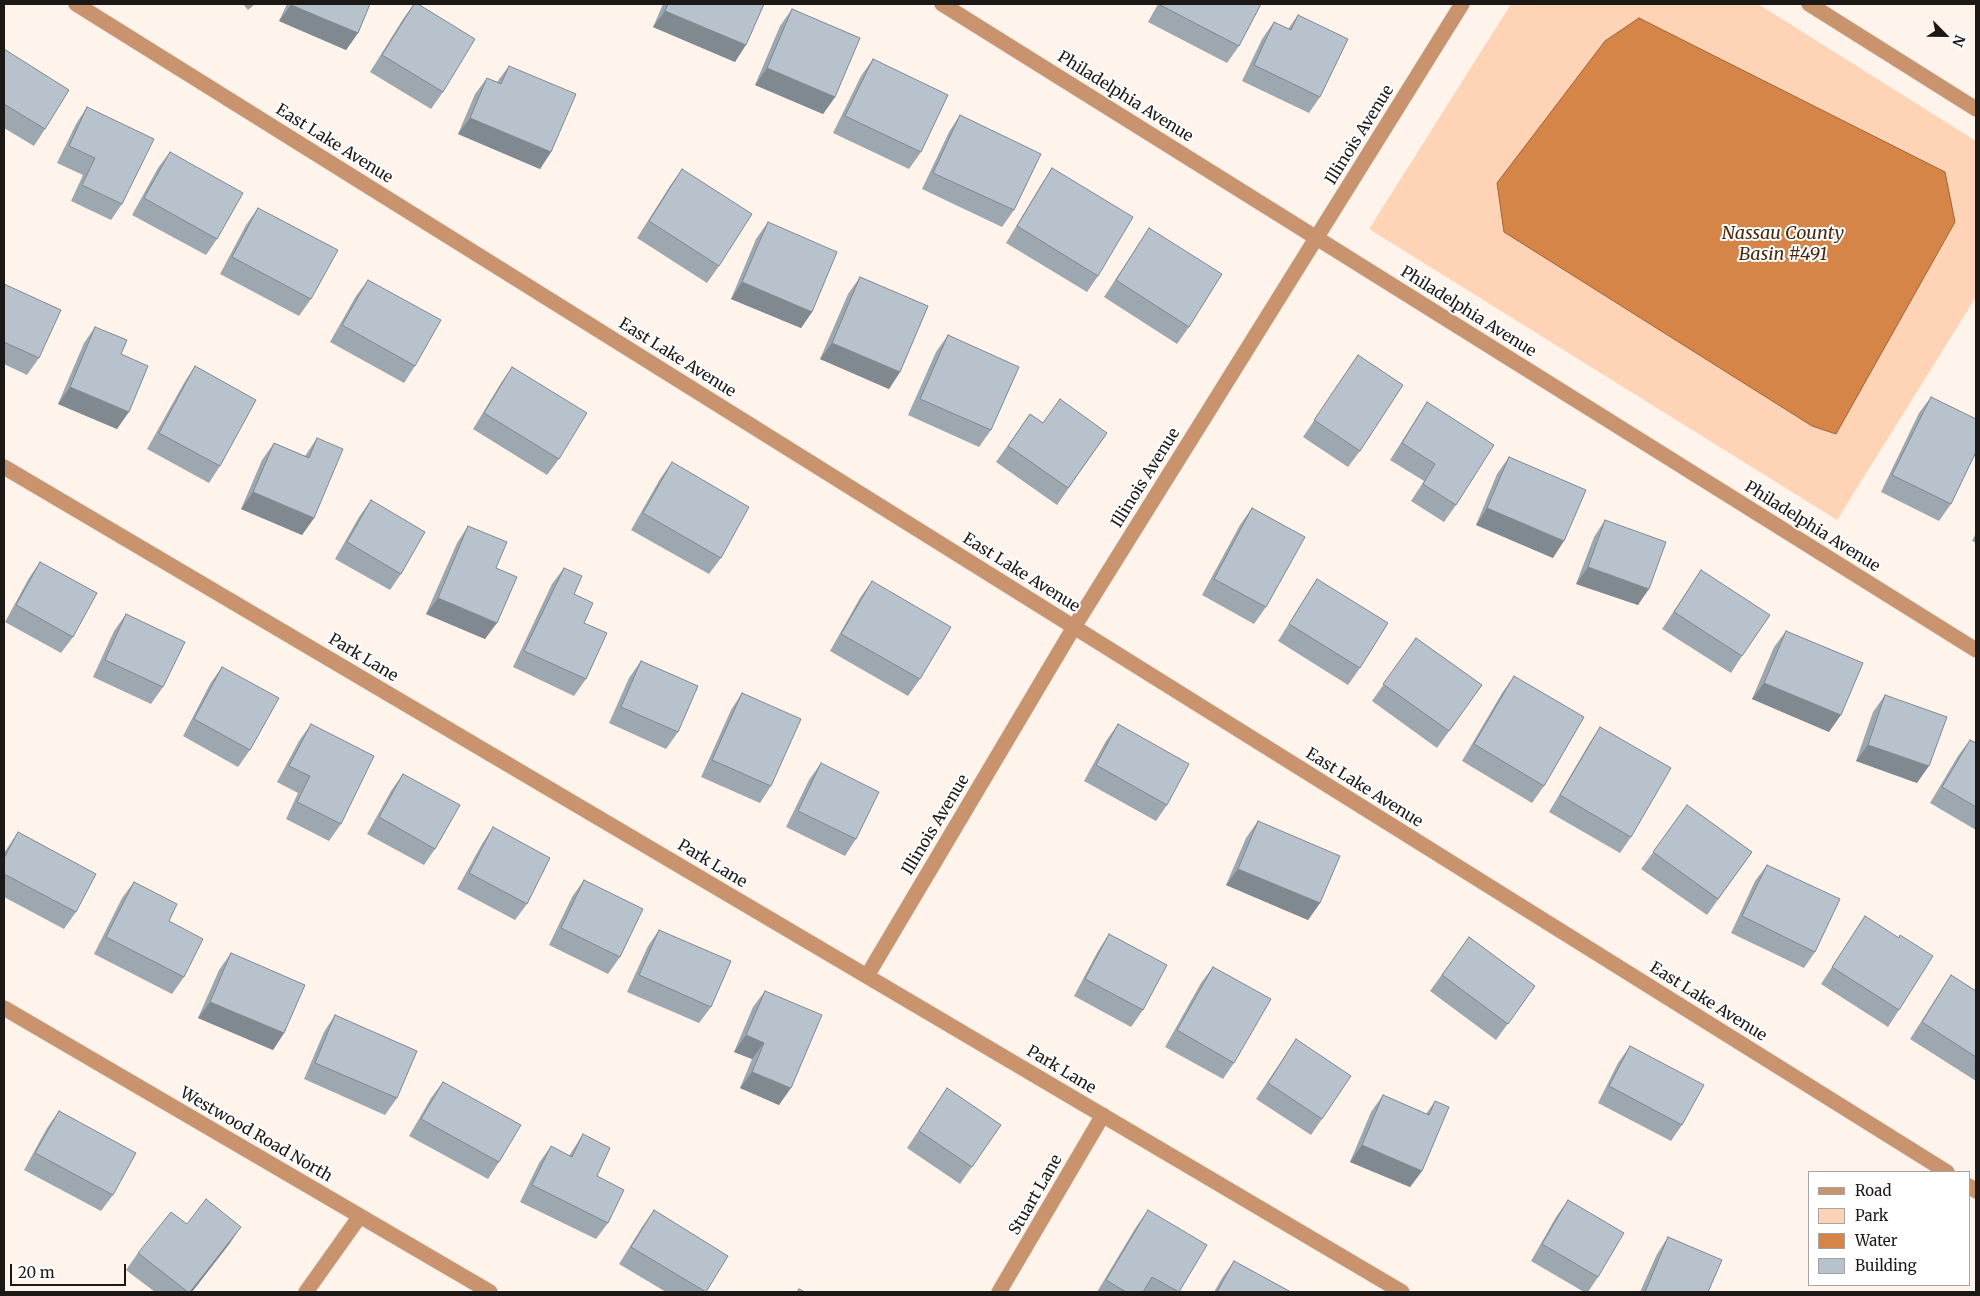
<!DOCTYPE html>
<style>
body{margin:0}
#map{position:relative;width:1980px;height:1296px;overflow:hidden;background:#fff4ec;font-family:Merriweather,serif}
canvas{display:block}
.frame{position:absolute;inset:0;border:5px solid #1c1815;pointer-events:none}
.legend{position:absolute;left:1808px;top:1171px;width:162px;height:115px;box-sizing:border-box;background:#fff;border:1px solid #a4a3a1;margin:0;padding:6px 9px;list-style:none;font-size:15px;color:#1c1815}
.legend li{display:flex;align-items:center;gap:10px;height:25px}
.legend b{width:25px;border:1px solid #a4a3a1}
.north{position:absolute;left:1920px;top:10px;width:50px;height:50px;-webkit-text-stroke:4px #fff;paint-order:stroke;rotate:113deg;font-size:14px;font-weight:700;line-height:20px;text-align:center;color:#1c1815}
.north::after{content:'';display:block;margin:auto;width:18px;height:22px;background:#1c1815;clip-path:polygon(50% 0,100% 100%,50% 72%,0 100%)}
.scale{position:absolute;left:10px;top:1264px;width:116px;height:22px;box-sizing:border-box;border:2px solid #1c1815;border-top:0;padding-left:6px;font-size:15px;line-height:18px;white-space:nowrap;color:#1c1815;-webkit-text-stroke:4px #fff;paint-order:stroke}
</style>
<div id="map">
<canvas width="1980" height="1296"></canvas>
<div class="frame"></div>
<ul class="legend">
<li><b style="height:6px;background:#c9946d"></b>Road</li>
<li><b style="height:14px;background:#ffd4b6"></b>Park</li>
<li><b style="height:14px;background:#d58547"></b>Water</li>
<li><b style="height:14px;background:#b7c2cd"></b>Building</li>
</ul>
<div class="north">N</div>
<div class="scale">20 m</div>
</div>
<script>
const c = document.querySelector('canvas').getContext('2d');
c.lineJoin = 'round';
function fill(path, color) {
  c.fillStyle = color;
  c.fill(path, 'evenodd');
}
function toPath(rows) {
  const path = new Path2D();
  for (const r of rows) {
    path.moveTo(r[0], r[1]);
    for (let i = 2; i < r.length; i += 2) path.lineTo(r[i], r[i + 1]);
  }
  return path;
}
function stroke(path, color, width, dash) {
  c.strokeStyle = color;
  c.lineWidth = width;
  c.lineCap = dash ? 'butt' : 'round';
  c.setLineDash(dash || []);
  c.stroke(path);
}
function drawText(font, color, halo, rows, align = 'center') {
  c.font = font + ' Merriweather,serif';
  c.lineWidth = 4;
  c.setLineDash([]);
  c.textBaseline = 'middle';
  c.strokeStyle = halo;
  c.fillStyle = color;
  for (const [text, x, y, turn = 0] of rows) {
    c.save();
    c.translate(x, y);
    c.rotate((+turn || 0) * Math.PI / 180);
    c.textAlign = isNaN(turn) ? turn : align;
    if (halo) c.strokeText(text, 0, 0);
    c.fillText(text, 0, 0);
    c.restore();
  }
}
const green = toPath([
 [1511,4,1758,4,1976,141,1976,297,1837,520,1369,229]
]);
const water = toPath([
 [1639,18,1945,172,1955,222,1836,434,1812,426,1504,232,1497,183,1605,41,1639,18]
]);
const minor = toPath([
 [76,4,1947,1172],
 [942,4,1976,650],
 [1809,4,1976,109],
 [4,467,1402,1292],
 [867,976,1074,627,1462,4],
 [4,1008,490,1292],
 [1969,1186,1976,1191],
 [306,1292,360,1216],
 [999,1292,1103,1115]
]);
const wall = toPath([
 [243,4,255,4,248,10],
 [287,4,370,4,358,33,346,50,279,21],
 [414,4,443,92,431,109,370,72,403,19],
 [663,4,764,4,735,62,653,27],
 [1158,4,1261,4,1239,46,1227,63,1148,22],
 [792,9,835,97,823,114,755,85,780,26],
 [1298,15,1320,97,1309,113,1242,81,1262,39,1274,22,1288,29],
 [4,49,45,129,34,146,4,128],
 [873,59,921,152,909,169,833,133,861,76],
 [509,66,551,152,540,169,458,134,475,94,487,78,497,82],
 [87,107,122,204,111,220,71,201,83,175,57,163,76,124],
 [960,115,1014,210,1002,227,922,189,949,132],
 [170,152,217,239,206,255,132,215,158,168],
 [1052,168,1098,276,1087,292,1006,243,1041,185],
 [682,169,719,266,707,283,637,238,670,186],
 [258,208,311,299,299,316,220,274,246,225],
 [768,222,812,312,801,328,731,299,756,239],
 [1149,228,1189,327,1177,344,1104,297,1138,245],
 [860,277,900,372,889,389,820,359,848,294],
 [368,280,415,366,404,383,330,342,356,296],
 [4,284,39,358,27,375,4,364],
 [95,327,121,354,117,429,58,404,84,343],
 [948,335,991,430,979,447,908,415,936,352],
 [1358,355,1360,451,1348,467,1303,437],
 [195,366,220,466,209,483,147,449,184,383],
 [512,367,559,459,547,475,473,429,501,383],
 [1931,397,1951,504,1939,521,1881,492,1919,413],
 [1427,402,1456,505,1444,522,1411,501,1424,481,1390,460,1416,419],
 [1030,414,1043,423,1107,433,1057,505,996,462],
 [317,438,314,518,302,535,241,509,262,460,274,443,305,456],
 [1509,457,1553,558,1476,525,1497,474],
 [672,462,721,558,709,574,631,530,660,479],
 [371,500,401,574,390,590,335,559,359,517],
 [1252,508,1266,607,1254,624,1202,595,1240,525],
 [1605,520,1638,605,1576,584,1594,537],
 [468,526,496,568,485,639,426,614,457,543],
 [1976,533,1976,543,1972,541],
 [40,562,73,637,61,653,5,622,29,578],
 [564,568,584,623,586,679,574,696,513,667,552,584],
 [1701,570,1742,656,1731,673,1662,629],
 [1317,579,1360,668,1348,685,1278,641,1306,596],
 [872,581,920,679,908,696,830,651,860,598],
 [126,614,163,687,151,704,93,677,114,631],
 [1786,631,1829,732,1752,699,1774,647],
 [1416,638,1482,685,1437,748,1372,701],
 [641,661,678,732,666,749,609,723,629,678],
 [222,667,250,750,238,767,183,736,210,684],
 [1514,676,1544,786,1532,803,1462,761,1502,693],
 [742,693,771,786,760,803,701,777,731,710],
 [1885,695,1917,783,1856,761,1873,712],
 [311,724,341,824,329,841,286,819,298,793,277,782,299,741],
 [1118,724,1167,805,1156,821,1084,781,1106,741],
 [1600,727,1631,837,1620,853,1549,812,1589,744],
 [1970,740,1976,743,1976,830,1930,803,1958,756],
 [821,763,856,839,845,856,786,827,809,780],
 [403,774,435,849,424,865,367,834,391,791],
 [1687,805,1752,852,1707,915,1641,869],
 [1258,821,1320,903,1308,920,1226,885,1246,838],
 [493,827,527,904,515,920,457,889,482,844],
 [18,832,76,912,64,929,4,897,4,853],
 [1767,865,1815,952,1804,968,1731,933,1755,881],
 [584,880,620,957,608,974,549,945,572,897],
 [134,882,169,921,184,977,172,994,94,954,122,898],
 [1865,916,1899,1010,1888,1027,1821,984],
 [659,930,711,1007,699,1023,627,992,648,946],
 [1109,934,1143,1010,1131,1027,1074,996,1098,951],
 [1469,937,1535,986,1496,1040,1430,991],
 [231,953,284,1033,273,1050,198,1018,219,970],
 [1213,967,1234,1063,1223,1079,1165,1047,1201,983],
 [1951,975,1976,991,1976,1081,1910,1039,1940,992],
 [765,991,779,1105,740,1088,752,1059,734,1052,753,1007],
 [335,1015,397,1098,385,1115,304,1079,324,1032],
 [1296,1039,1322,1119,1311,1135,1256,1099],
 [1630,1046,1682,1125,1671,1141,1598,1103,1618,1063],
 [443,1082,499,1162,488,1179,409,1136,431,1098],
 [947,1088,1001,1125,960,1184,907,1148],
 [1383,1095,1426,1114,1435,1101,1422,1171,1410,1187,1350,1162,1371,1112],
 [59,1111,113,1195,101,1211,24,1170,47,1128],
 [583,1134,597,1176,608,1223,596,1239,520,1202,539,1163,551,1146,569,1156],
 [1568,1200,1598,1277,1588,1292,1584,1292,1531,1261,1556,1217],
 [654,1210,706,1292,666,1292,619,1264,642,1227],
 [1148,1210,1179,1292,1097,1292,1136,1227],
 [1668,1237,1708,1292,1640,1292,1657,1254],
 [230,1243,192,1292,155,1292,126,1270,138,1253],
 [1234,1261,1291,1292,1214,1292,1222,1278]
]);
const shadedWall = toPath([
 [291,5,358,33,346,50,279,21],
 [665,11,746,45,735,62,653,27],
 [767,68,835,97,823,114,755,85],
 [470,118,551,152,540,169,458,134],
 [742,282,812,312,801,328,731,299],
 [832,343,900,372,889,389,820,359],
 [70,387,129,412,117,429,58,404],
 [253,492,314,518,302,535,241,509],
 [1487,508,1564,541,1553,558,1476,525],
 [1588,567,1649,589,1638,605,1576,584],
 [438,598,497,623,485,639,426,614],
 [1764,683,1841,715,1829,732,1752,699],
 [1868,745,1929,766,1917,783,1856,761],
 [1238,869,1320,903,1308,920,1226,885],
 [210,1002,284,1033,273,1050,198,1018],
 [746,1035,764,1043,752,1059,734,1052],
 [752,1072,791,1088,779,1105,740,1088],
 [1362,1145,1422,1171,1410,1187,1350,1162],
 [241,1227,230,1243,192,1292,190,1292]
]);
const building = toPath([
 [291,4,370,4,358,33,291,5,291,4],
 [414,4,418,4,475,39,443,92,382,55,414,4],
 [668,4,764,4,746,45,665,11,668,4],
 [1161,4,1261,4,1239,46,1160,5,1161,4],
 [792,9,860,38,835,97,767,68,792,9],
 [1298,15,1348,39,1320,97,1254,65,1274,22,1291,30,1298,15],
 [4,49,69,90,45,129,4,104,4,49],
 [873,59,948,95,921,152,845,116,873,59],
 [509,66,576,94,551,152,470,118,487,78,501,84,509,66],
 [87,107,154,139,122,204,82,185,95,158,69,146,87,107],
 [960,115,1041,154,1014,210,933,173,960,115],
 [170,152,243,193,217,239,144,198,170,152],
 [1052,168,1133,217,1098,276,1017,226,1052,168],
 [682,169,752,214,719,266,649,221,682,169],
 [258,208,338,250,311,299,232,257,258,208],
 [768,222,837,252,812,312,742,282,768,222],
 [1149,228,1222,274,1189,327,1116,280,1149,228],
 [860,277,928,306,900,372,832,343,860,277],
 [368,280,441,320,415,366,342,325,368,280],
 [4,284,61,310,39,358,4,342,4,284],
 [95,327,127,340,121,354,148,366,129,412,70,387,95,327],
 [948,335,1019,367,991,430,920,399,948,335],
 [1358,355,1403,385,1360,451,1314,420,1358,355],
 [195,366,256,400,220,466,159,433,195,366],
 [512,367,587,413,559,459,484,413,512,367],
 [1931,397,1976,419,1976,452,1951,504,1892,475,1931,397],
 [1060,399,1107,433,1068,488,1008,446,1030,414,1043,423,1060,399],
 [1427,402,1494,445,1456,505,1423,484,1435,464,1402,443,1427,402],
 [317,438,343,449,314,518,253,492,274,443,309,458,317,438],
 [1509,457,1586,490,1564,541,1487,508,1509,457],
 [672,462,749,507,721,558,643,513,672,462],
 [371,500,425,532,401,574,347,542,371,500],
 [1252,508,1305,537,1266,607,1214,579,1252,508],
 [1605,520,1666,542,1649,589,1588,567,1605,520],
 [468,526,507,542,496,568,517,577,497,623,438,598,468,526],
 [40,562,97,593,73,637,16,605,40,562],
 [564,568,582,576,574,594,593,603,584,623,607,633,586,679,524,651,564,568],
 [1701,570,1770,615,1742,656,1674,612,1701,570],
 [1317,579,1388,623,1360,668,1289,624,1317,579],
 [872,581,951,627,920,679,841,634,872,581],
 [126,614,185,642,163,687,105,660,126,614],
 [1786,631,1863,663,1841,715,1764,683,1786,631],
 [1416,638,1482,685,1449,731,1383,684,1416,638],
 [641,661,698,686,678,732,621,707,641,661],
 [222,667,279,698,250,750,194,719,222,667],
 [1514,676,1584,717,1544,786,1474,744,1514,676],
 [742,693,801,719,771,786,712,760,742,693],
 [1885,695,1947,717,1929,766,1868,745,1885,695],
 [311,724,374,756,341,824,297,802,310,776,289,766,311,724],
 [1118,724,1189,764,1167,805,1096,765,1118,724],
 [1600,727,1671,768,1631,837,1560,795,1600,727],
 [1970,740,1976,743,1976,807,1942,787,1970,740],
 [821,763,879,792,856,839,798,811,821,763],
 [403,774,460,805,435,849,379,817,403,774],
 [1687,805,1752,852,1718,899,1653,852,1687,805],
 [1258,821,1340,856,1320,903,1238,869,1258,821],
 [493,827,550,858,527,904,469,873,493,827],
 [18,832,96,874,76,912,4,874,4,858,18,832],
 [1767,865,1840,899,1815,952,1742,916,1767,865],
 [584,880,643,909,620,957,561,928,584,880],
 [134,882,177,904,169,921,203,939,184,977,106,937,134,882],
 [1865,916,1899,938,1900,935,1933,956,1899,1010,1832,967,1865,916],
 [659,930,731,961,711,1007,639,975,659,930],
 [1109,934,1167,965,1143,1010,1085,979,1109,934],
 [1469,937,1535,986,1508,1024,1442,975,1469,937],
 [231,953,305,985,284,1033,210,1002,231,953],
 [1213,967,1271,999,1234,1063,1177,1030,1213,967],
 [1951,975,1976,991,1976,1057,1922,1022,1951,975],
 [765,991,822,1015,791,1088,752,1072,764,1043,746,1035,765,991],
 [335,1015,417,1051,397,1098,315,1063,335,1015],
 [1296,1039,1351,1076,1322,1119,1268,1083,1296,1039],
 [1630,1046,1704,1085,1682,1125,1609,1086,1630,1046],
 [443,1082,521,1125,499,1162,421,1119,443,1082],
 [947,1088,1001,1125,972,1167,919,1131,947,1088],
 [1383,1095,1429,1115,1435,1101,1449,1107,1422,1171,1362,1145,1383,1095],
 [59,1111,136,1153,113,1195,35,1153,59,1111],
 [583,1134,610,1148,597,1176,624,1190,608,1223,532,1185,551,1146,572,1157,583,1134],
 [206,1199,241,1227,190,1292,188,1292,138,1253,171,1212,187,1224,206,1199],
 [1568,1200,1624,1233,1598,1277,1542,1244,1568,1200],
 [654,1210,728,1256,706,1292,631,1247,654,1210],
 [1148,1210,1207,1245,1179,1292,1152,1277,1143,1292,1126,1292,1106,1280,1148,1210],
 [1668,1237,1722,1260,1708,1292,1645,1292,1668,1237],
 [1234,1261,1291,1292,1217,1292,1234,1261],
 [799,1289,805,1292,797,1292,799,1289]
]);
const streetNames = [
 ["Philadelphia Avenue",1125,97,32],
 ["Illinois Avenue",1360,135,-58],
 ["East Lake Avenue",334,144,32],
 ["Philadelphia Avenue",1468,312,32],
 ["East Lake Avenue",677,358,32],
 ["Illinois Avenue",1146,478,-58],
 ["Philadelphia Avenue",1812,527,32],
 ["East Lake Avenue",1021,573,32],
 ["Park Lane",363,658,31],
 ["East Lake Avenue",1364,788,32],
 ["Illinois Avenue",936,825,-59],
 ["Park Lane",712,864,31],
 ["East Lake Avenue",1708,1002,32],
 ["Park Lane",1061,1070,31],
 ["Westwood Road North",256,1135,30],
 ["Stuart Lane",1036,1195,-60]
];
const waterNames = [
 ["Nassau County",1783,234],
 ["Basin #491",1783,255]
];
fill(green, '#ffd4b6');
fill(water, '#d58547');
stroke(water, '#9e6438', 1);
stroke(minor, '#dbd1ca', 16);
stroke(minor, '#c9946d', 15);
fill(wall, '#9da7b0');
fill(shadedWall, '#808890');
fill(building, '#b7c2cd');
stroke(building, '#808890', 1);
drawText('16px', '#1c1815', '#fff', streetNames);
drawText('italic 18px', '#49280e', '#fff', waterNames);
</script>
